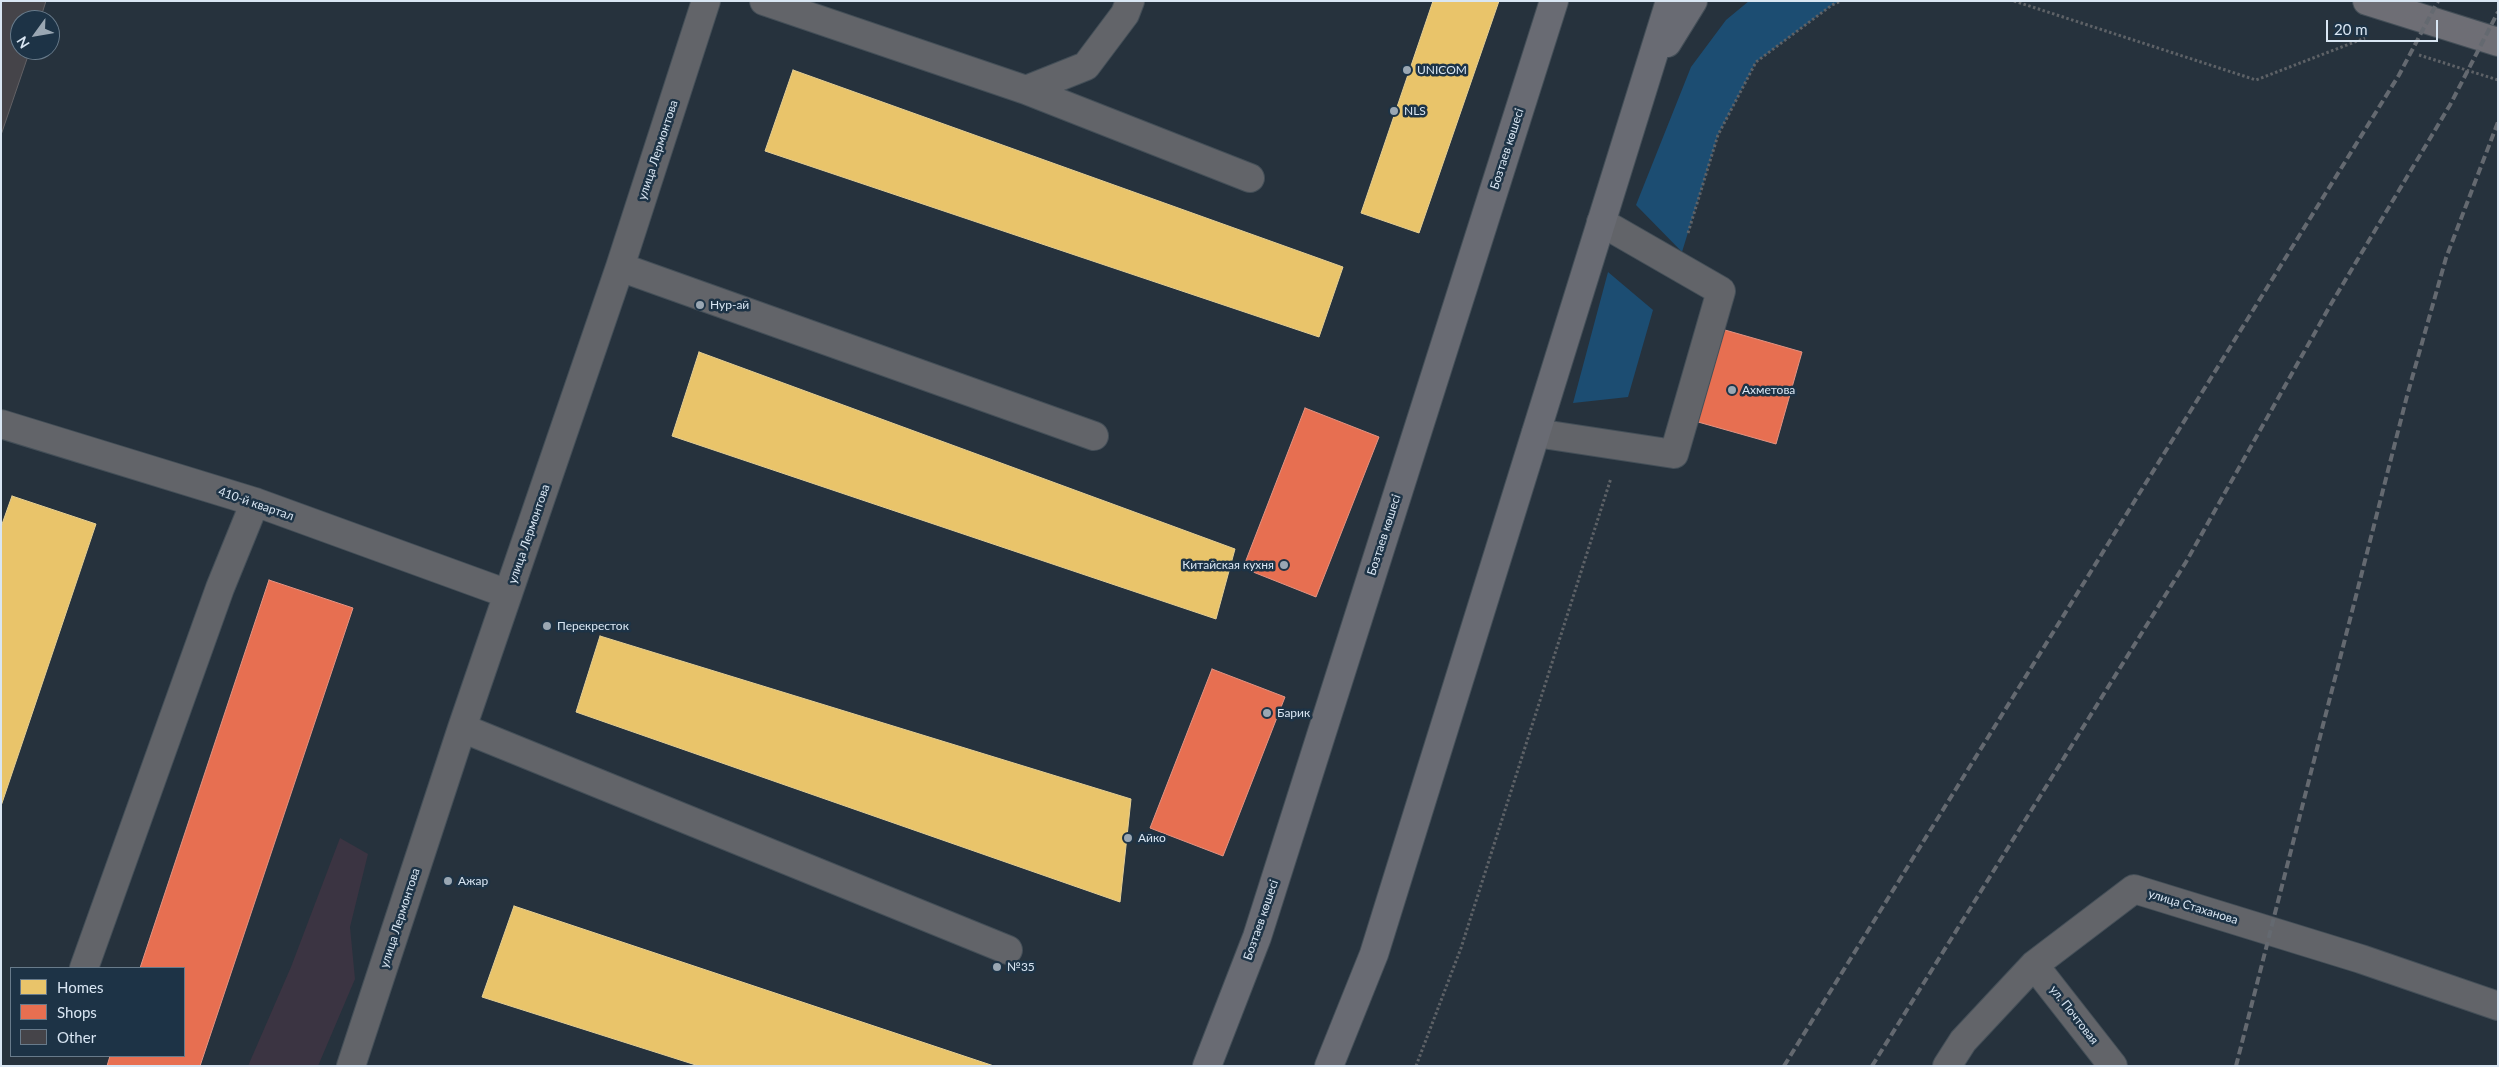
<!DOCTYPE html>
<meta charset="utf-8">
<style>
body{margin:0}
#map{position:relative;width:2499px;height:1067px;overflow:hidden;background:#26323d;font-family:Lato,sans-serif}
canvas{display:block}
.frame{position:absolute;inset:0;border:2px solid #d9e6f3;pointer-events:none}
.legend{position:absolute;left:10px;top:967px;width:175px;height:90px;box-sizing:border-box;background:#1d3346;border:1px solid #687b8b;margin:0;padding:6px 9px;list-style:none;font-size:15px;color:#d9e6f3}
.legend li{display:flex;align-items:center;gap:10px;height:25px}
.legend b{width:25px;border:1px solid #687b8b}
.north{position:absolute;left:10px;top:10px;width:50px;height:50px;box-sizing:border-box;background:#1d3346;border:1px solid #687b8b;border-radius:50%;rotate:238deg;font-size:14px;font-weight:700;line-height:20px;text-align:center;color:#d9e6f3}
.north::after{content:'';display:block;margin:auto;width:18px;height:22px;background:#9aa7b3;clip-path:polygon(50% 0,100% 100%,50% 72%,0 100%)}
.scale{position:absolute;left:2326px;top:20px;width:112px;height:22px;box-sizing:border-box;border:2px solid #d9e6f3;border-top:0;padding-left:6px;font-size:15px;line-height:18px;white-space:nowrap;color:#d9e6f3;-webkit-text-stroke:4px #1d3346;paint-order:stroke}
</style>
<div id="map">
<canvas width="2499" height="1067"></canvas>
<div class="frame"></div>
<ul class="legend">
<li><b style="height:14px;background:#e9c46a"></b>Homes</li>
<li><b style="height:14px;background:#e76f51"></b>Shops</li>
<li><b style="height:14px;background:#454449"></b>Other</li>
</ul>
<div class="north">N</div>
<div class="scale">20 m</div>
</div>
<script>
const c = document.querySelector('canvas').getContext('2d');
c.lineJoin = 'round';
function fill(path, color) {
  c.fillStyle = color;
  c.fill(path, 'evenodd');
}
function toPath(rows) {
  const path = new Path2D();
  for (const r of rows) {
    path.moveTo(r[0], r[1]);
    for (let i = 2; i < r.length; i += 2) path.lineTo(r[i], r[i + 1]);
  }
  return path;
}
function stroke(path, color, width, dash) {
  c.strokeStyle = color;
  c.lineWidth = width;
  c.lineCap = dash ? 'butt' : 'round';
  c.setLineDash(dash || []);
  c.stroke(path);
}
function drawText(font, color, halo, rows, align = 'center') {
  c.font = font + ' Lato,sans-serif';
  c.lineWidth = 5;
  c.setLineDash([]);
  c.textBaseline = 'middle';
  c.strokeStyle = halo;
  c.fillStyle = color;
  for (const [text, x, y, turn = 0] of rows) {
    c.save();
    c.translate(x, y);
    c.rotate((+turn || 0) * Math.PI / 180);
    c.textAlign = isNaN(turn) ? turn : align;
    if (halo) c.strokeText(text, 0, 0);
    c.fillText(text, 0, 0);
    c.restore();
  }
}
const industrial = toPath([
 [340,838,368,854,350,927,355,979,318,1066,248,1066,291,967]
]);
const green = toPath([
 [1749,1,1841,1,1832,5,1756,62,1718,135,1682,252,1636,205,1691,67,1726,20],
 [1608,272,1653,310,1628,397,1573,403]
]);
const homes = toPath([
 [1433,1,1499,1,1419,233,1361,213,1433,1],
 [793,70,1343,267,1319,337,765,151,793,70],
 [699,352,1235,549,1216,619,672,436,699,352],
 [12,496,96,524,1,806,1,527,12,496],
 [600,636,1131,799,1120,902,576,712,600,636],
 [514,906,994,1066,699,1066,482,997,514,906]
]);
const shops = toPath([
 [1718,328,1802,352,1776,444,1691,420,1718,328],
 [1305,408,1379,437,1316,597,1243,568,1305,408],
 [269,580,353,608,200,1066,107,1066,110,1056,184,1056,184,968,140,968,269,580],
 [1212,669,1285,697,1223,856,1150,828,1212,669]
]);
const building = toPath([
 [1,1,46,1,40,20,20,20,20,50,30,50,1,135,1,1]
]);
const path = toPath([
 [2014,1,2256,80,2365,38],
 [2419,55,2498,80],
 [1688,233,1718,135,1756,62,1832,5,1841,1],
 [1416,1066,1461,948,1611,478]
]);
const minor = toPath([
 [764,1,1026,90,1086,66,1125,14,1130,1],
 [1026,90,1250,178],
 [620,267,1094,436],
 [1,424,255,502,508,594],
 [1536,433,1674,454,1721,291,1601,222],
 [462,728,1008,950],
 [2034,965,2113,1066],
 [84,968,220,588,255,502],
 [351,1066,462,728,620,267,706,1],
 [1947,1066,1963,1041,2034,965,2134,889,2361,959,2498,1006]
]);
const major = toPath([
 [2367,1,2498,42]
]);
const highway = toPath([
 [1667,43,1693,1],
 [1207,1066,1257,937,1554,1],
 [1329,1066,1374,954,1670,1]
]);
const rail = toPath([
 [1784,1066,2399,75,2438,1],
 [1872,1066,2186,562,2331,304,2450,105,2498,12],
 [2236,1066,2407,396,2446,258,2498,122]
]);
const markers = [
 [1407,70,5,"#9aa7b3"],
 [1394,111,5,"#9aa7b3"],
 [700,305,5,"#9aa7b3"],
 [1732,390,5,"#9aa7b3"],
 [1284,565,5,"#9aa7b3"],
 [547,626,5,"#9aa7b3"],
 [1267,713,5,"#9aa7b3"],
 [1128,838,5,"#9aa7b3"],
 [448,881,5,"#9aa7b3"],
 [997,967,5,"#9aa7b3"]
];
const poiNames = [
 ["UNICOM",1417,70],
 ["NLS",1404,111],
 ["Нур-ай",710,305],
 ["Ахметова",1742,390],
 ["Китайская кухня",1274,565,"right"],
 ["Перекресток",557,626],
 ["Барик",1277,713],
 ["Айко",1138,838],
 ["Ажар",458,881],
 ["№35",1007,967]
];
const streetNames = [
 ["Бозтаев көшесі",1507,149,-72],
 ["улица Лермонтова",658,150,-72],
 ["410-й квартал",256,504,19],
 ["улица Лермонтова",529,534,-71],
 ["Бозтаев көшесі",1384,535,-72],
 ["улица Стаханова",2193,907,17],
 ["улица Лермонтова",400,918,-72],
 ["Бозтаев көшесі",1261,920,-71],
 ["ул. Почтовая",2074,1015,52]
];
fill(industrial, '#3b3442');
fill(green, '#1c4d72');
fill(homes, '#e9c46a');
stroke(homes, '#e4ce93', 1);
fill(shops, '#e76f51');
stroke(shops, '#e39382', 1);
fill(building, '#454449');
stroke(building, '#626165', 1);
stroke(minor, '#444f58', 30);
stroke(major, '#444f58', 30);
stroke(highway, '#444f58', 30);
stroke(path, '#5e6267', 3, [2.5, 2.5]);
stroke(minor, '#626469', 28);
stroke(major, '#6e6e75', 28);
stroke(highway, '#696b73', 28);
stroke(rail, '#646970', 4, [8, 4]);
for (const [x, y, r, color] of markers) {
  const dot = new Path2D();
  dot.arc(x, y, r, 0, 2 * Math.PI);
  c.fillStyle = color;
  c.fill(dot);
  stroke(dot, '#1d3346', 2);
}
drawText('12px', '#d9e6f3', '#1d3346', poiNames, 'left');
drawText('12px', '#d9e6f3', '#1d3346', streetNames);
</script>
